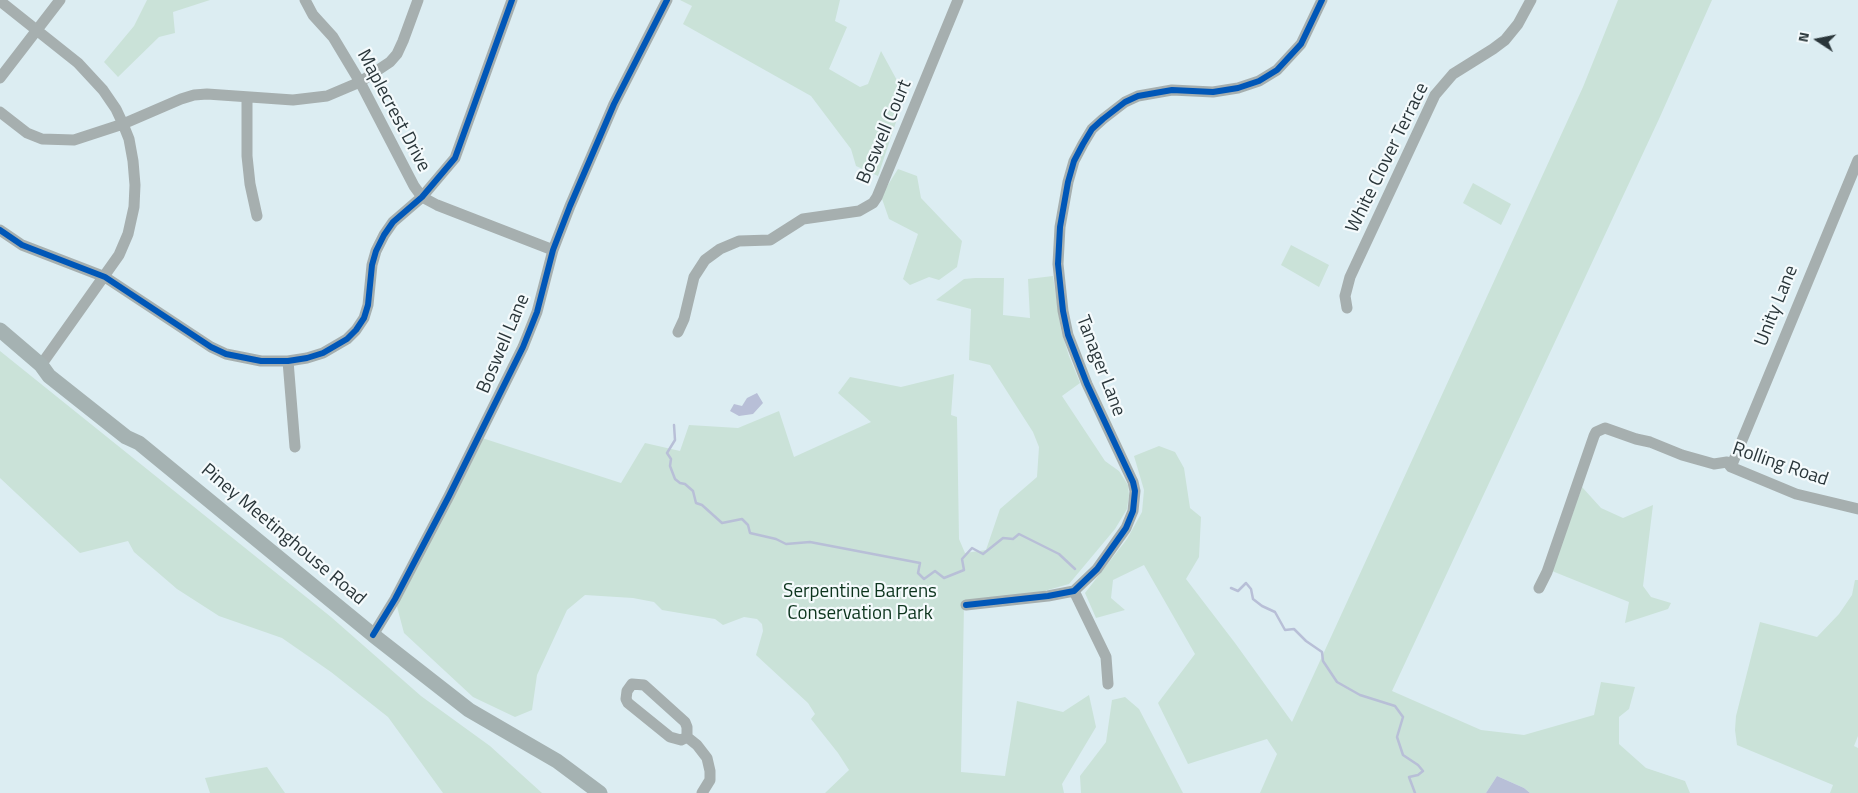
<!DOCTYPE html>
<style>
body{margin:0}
#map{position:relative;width:1858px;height:793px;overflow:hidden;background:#dcedf2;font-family:"Titillium Web",sans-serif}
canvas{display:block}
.north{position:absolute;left:1793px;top:15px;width:50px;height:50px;-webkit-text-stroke:4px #f4fafc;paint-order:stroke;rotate:281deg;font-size:14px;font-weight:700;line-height:20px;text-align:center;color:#2a363a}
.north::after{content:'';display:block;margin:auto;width:18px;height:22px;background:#2a363a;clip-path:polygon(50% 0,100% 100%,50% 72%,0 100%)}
</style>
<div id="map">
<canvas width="1858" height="793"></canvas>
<div class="north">N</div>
</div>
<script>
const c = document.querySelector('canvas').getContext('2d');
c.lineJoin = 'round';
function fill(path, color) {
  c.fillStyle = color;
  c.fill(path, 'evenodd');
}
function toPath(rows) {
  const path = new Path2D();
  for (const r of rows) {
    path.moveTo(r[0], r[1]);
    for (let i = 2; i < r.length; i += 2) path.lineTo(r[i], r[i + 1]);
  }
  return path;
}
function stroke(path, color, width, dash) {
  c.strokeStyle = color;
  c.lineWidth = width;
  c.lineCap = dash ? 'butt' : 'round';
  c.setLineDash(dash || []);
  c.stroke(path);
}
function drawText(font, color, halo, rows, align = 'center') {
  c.font = font + ' "Titillium Web",sans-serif';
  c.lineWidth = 4.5;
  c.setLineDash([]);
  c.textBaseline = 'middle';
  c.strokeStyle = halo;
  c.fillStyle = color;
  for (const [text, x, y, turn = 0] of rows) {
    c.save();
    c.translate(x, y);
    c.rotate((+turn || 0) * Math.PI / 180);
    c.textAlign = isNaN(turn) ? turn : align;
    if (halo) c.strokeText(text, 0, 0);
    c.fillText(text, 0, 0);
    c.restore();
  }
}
const green = toPath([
 [147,0,210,0,173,12,175,33,159,37,118,77,104,62,134,26],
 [680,0,840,0,835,21,847,27,829,69,860,87,868,84,881,51,905,95,878,176,856,166,851,149,811,96,683,24,692,6],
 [1618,0,1712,0,1659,119,1392,691,1481,730,1524,735,1594,715,1601,682,1635,687,1629,709,1619,717,1619,744,1646,768,1685,781,1690,793,1530,793,1524,788,1497,776,1486,793,1260,793,1277,754,1267,739,1188,764,1158,703,1195,654,1144,565,1113,580,1111,598,1125,610,1096,618,1085,593,1127,539,1142,512,1144,490,1134,456,1159,446,1175,452,1184,468,1190,508,1201,517,1199,557,1186,579,1235,643,1292,722,1583,87],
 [898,169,917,176,921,198,962,241,957,267,939,280,929,277,910,285,903,279,918,234,889,219,881,196],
 [1473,183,1511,204,1501,225,1463,203],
 [1291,245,1329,265,1319,287,1281,265],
 [1053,276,1061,330,1069,356,1080,383,1062,396,1105,461,1119,471,1128,485,1129,495,1127,509,1115,529,1069,584,1037,593,964,604,961,772,1005,776,1017,701,1063,712,1089,695,1096,727,1062,784,1064,793,825,793,849,770,838,753,811,719,815,714,808,703,756,655,763,631,762,624,757,619,744,617,723,625,715,619,662,610,654,602,633,598,585,595,567,610,537,675,532,710,515,717,473,697,404,633,395,599,479,437,621,483,645,443,680,451,689,425,738,428,779,411,794,457,871,422,838,393,850,377,901,387,954,374,951,415,957,417,959,539,965,553,986,550,1000,509,1037,477,1039,447,1033,432,990,365,969,360,971,309,936,300,964,279,975,278,1004,278,1003,315,1030,318,1028,279],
 [0,351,331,617,421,696,490,746,542,793,443,793,388,717,331,672,282,638,219,616,177,589,134,552,128,541,80,553,0,478],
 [1582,487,1601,508,1623,518,1653,505,1643,586,1651,597,1671,603,1668,609,1625,623,1629,602,1552,571],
 [1855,580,1858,580,1858,736,1854,746,1858,748,1858,793,1830,793,1833,785,1737,745,1735,730,1736,716,1760,622,1817,637,1839,614,1852,595],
 [1125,697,1139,709,1183,793,1081,793,1080,776,1106,742,1112,700],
 [267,767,285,793,210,793,205,778]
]);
const water = toPath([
 [757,393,763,403,753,414,739,416,730,411,734,404,742,406,747,398],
 [1497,776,1524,788,1530,793,1486,793]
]);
const stream = toPath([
 [674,425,675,440,667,453,671,459,670,466,675,479,680,483,685,484,693,491,696,503,702,505,722,523,742,519,748,525,750,533,776,539,786,544,810,542,920,563,918,573,924,579,935,571,944,578,964,570,962,559,972,548,983,554,1003,538,1013,539,1019,534,1059,554,1075,569],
 [1231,588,1238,591,1246,583,1251,589,1253,599,1262,606,1275,612,1285,630,1294,629,1306,641,1322,652,1323,661,1337,682,1360,695,1395,706,1403,717,1397,737,1403,755,1418,765,1423,771,1418,775,1409,777,1415,793]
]);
const minor = toPath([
 [305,0,313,15,333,37,360,82,414,186,422,197,437,205,553,250],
 [0,1,78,63,103,90,116,109,123,124,129,139,133,161,135,185,134,207,128,234,119,255,41,365],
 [0,78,60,0],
 [247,97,247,156,250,184,257,216],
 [0,112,27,133,42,139,74,140,123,124,181,99,194,95,207,94,293,100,327,96,360,82,390,62,397,54,403,41,418,0],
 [0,230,22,245,105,277,211,347,226,354,261,361,288,361,307,358,323,353,347,339,356,330,364,318,368,305,372,265,376,251,384,235,393,222,422,197,455,158,512,0],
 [1347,308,1345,296,1350,277,1435,95,1453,74,1493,49,1505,40,1518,24,1531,0],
 [678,332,684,319,694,277,705,260,720,249,739,241,770,240,803,219,859,211,873,203,877,197,958,0],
 [288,361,295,447],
 [1731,467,1858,160],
 [1539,588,1547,572,1594,436,1596,432,1605,428,1636,439,1650,442,1682,455,1714,464,1727,462,1731,467,1796,494,1858,509],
 [1074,591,1106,657,1108,684],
 [966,605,1048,596,1074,591,1097,569,1126,528,1133,511,1135,491,1133,482,1087,384,1068,335,1063,311,1058,264,1060,227,1068,182,1074,161,1083,144,1092,129,1103,119,1125,102,1138,96,1172,90,1213,92,1238,88,1259,81,1277,70,1301,44,1322,0],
 [373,635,395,599,449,496,523,347,537,312,553,250,570,206,614,104,667,0],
 [632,684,644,685,685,722,687,727,687,737,681,740,670,737,628,703,626,699,627,691,632,684],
 [687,737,697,745,707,758,710,771,710,780,702,793]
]);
const major = toPath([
 [0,330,41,365,49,376,126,437,139,443,373,635,469,710,557,761,600,793]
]);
const cycleway = toPath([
 [0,230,22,245,105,277,211,347,226,354,261,361,288,361,307,358,323,353,347,339,356,330,364,318,368,305,372,265,376,251,384,235,393,222,422,197,455,158,512,0],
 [966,605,1048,596,1074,591,1097,569,1126,528,1133,511,1135,491,1133,482,1087,384,1068,335,1063,311,1058,264,1060,227,1068,182,1074,161,1083,144,1092,129,1103,119,1125,102,1138,96,1172,90,1213,92,1238,88,1259,81,1277,70,1301,44,1322,0],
 [373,635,395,599,449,496,523,347,537,312,553,250,570,206,614,104,667,0]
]);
const streetNames = [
 ["Maplecrest Drive",393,111,62],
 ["Boswell Court",885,132,-67],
 ["White Clover Terrace",1388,158,-64],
 ["Unity Lane",1777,306,-68],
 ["Boswell Lane",504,344,-67],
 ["Tanager Lane",1100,366,69],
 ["Rolling Road",1780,465,19],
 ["Piney Meetinghouse Road",283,535,40]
];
const parkNames = [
 ["Serpentine Barrens",860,592],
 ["Conservation Park",860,614]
];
fill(green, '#cae2d8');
fill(water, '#b8bfd7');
stroke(stream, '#b8bfd7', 2.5);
stroke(minor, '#a6afaf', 11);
stroke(major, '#a5b2b2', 15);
stroke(cycleway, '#0057b8', 6);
drawText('19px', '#2a363a', '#f4fafc', streetNames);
drawText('19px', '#0c341d', '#f4fafc', parkNames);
</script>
